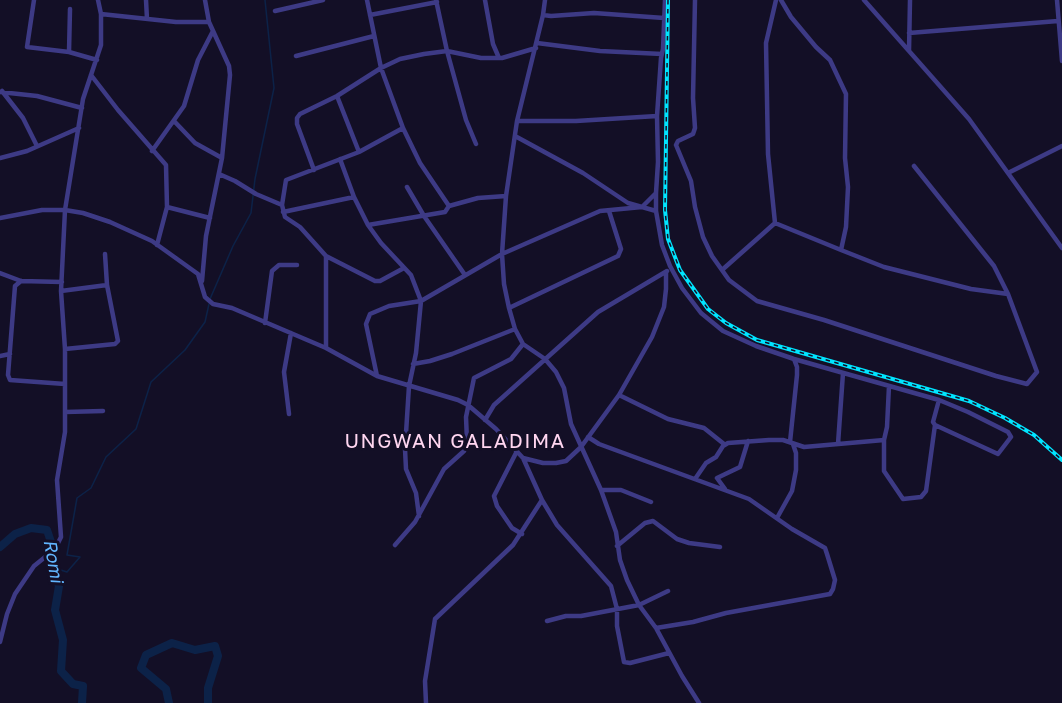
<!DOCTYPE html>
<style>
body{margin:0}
canvas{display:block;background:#130f26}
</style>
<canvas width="1062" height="703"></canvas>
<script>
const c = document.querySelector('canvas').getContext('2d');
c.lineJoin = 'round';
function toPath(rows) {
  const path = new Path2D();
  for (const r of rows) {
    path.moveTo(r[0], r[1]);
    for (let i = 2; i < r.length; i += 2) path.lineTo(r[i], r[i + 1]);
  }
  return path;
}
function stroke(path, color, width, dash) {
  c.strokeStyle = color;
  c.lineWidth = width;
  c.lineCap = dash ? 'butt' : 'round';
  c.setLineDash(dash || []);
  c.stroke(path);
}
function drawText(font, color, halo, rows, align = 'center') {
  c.font = font + ' "Golos Text",sans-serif';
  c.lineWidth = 6;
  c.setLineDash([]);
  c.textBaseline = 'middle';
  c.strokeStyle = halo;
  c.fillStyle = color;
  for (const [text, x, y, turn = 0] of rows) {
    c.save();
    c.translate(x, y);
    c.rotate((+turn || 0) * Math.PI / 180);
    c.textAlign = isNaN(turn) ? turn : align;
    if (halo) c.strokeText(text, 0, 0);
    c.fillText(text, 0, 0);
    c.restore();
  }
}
const stream = toPath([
 [210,299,233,246,251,213,255,179,274,88,265,0],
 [51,567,67,572,80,557,67,555,77,498,91,488,106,457,136,429,151,382,185,350,205,322,209,304]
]);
const river = toPath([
 [0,547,15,534,31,528,47,530,53,548,51,567,59,586,55,610,63,640,61,671,73,684,83,686,82,703],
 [169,703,166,689,141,668,146,655,172,643,195,650,215,646,218,656,208,688,208,703]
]);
const minor = toPath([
 [34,0,27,47,69,52,97,60],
 [146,0,147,19],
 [367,0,381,68,403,128,420,163,449,206],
 [436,0,447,51,466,120,476,144],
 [485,0,493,44,499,58],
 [545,0,543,15,517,121,506,196,502,254,504,284,509,308,515,329,523,344,545,359,556,372,564,388,571,424,601,490,616,532,620,560,627,580,639,605,656,628,682,676,699,703],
 [665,0,663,49,661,58,657,116,658,162,656,193,656,211,662,245,670,266,682,288,701,313,723,331,756,346,794,359,939,400,968,412,1008,432,1011,437,998,454,935,425],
 [695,0,693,98,695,128,693,134,678,141,676,145,691,181,695,207,703,237,712,256,729,280,757,301,824,320,996,376,1027,384,1037,372,1008,294,971,289,884,267,841,250,846,227,848,187,845,158,846,94,830,60,816,47,791,17,781,0],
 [864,0,969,119,1062,248],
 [1057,0,1062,61],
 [275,11,323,0],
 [101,14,176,22,209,22],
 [370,15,437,2],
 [543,15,551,16,594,13,664,18],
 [909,33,1058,21],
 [537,43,600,51,662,54],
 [909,51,910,0],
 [69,52,70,9],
 [296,56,374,36],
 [91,75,118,110,166,165,167,207,157,245],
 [2,91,23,118,37,146],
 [0,92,37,96,82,108],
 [337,96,359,152],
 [174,121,195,143,222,158],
 [517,121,576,121,657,116],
 [515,136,583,173,628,203,656,211],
 [152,151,184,106,198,60,213,31],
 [0,158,27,151,79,128],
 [340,159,354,197,368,225,381,243,411,275,421,301,416,353,409,386,405,449,406,469,416,493,419,516],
 [914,166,994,266,1008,294],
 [314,170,297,124,297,118,300,114,337,96,381,68,400,59,424,54,447,51,481,58,502,58,536,48],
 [1008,173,1062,146],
 [219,174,235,181,256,194,282,205],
 [407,187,424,216,465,275],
 [167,207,210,218],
 [283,212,354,197],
 [0,218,42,210,65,210,83,213,110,222,152,241,198,274,205,297,213,304,232,308,326,348,377,376,458,400,468,405,496,429,523,458,542,500,513,545,435,619,425,681,426,703],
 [775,223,768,154,766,43,776,0],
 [775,223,841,250],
 [368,225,445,212,449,206,478,198,506,196],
 [326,256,375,281,380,281,404,268],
 [722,270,775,223],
 [0,273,21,281,62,282],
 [21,281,15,286,8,375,10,380,65,384],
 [202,281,206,236,222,158,230,75,229,66,209,22,205,0],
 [61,291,107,285],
 [509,308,618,256,621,249,609,211],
 [265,323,272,271,279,265,297,265],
 [326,348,326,256,300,227,285,217,282,205,286,180,359,152,403,128],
 [65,349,115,344,118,341,107,285,105,254],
 [0,356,10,354],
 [413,364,430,361,452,354,515,329],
 [377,376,366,324,370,314,389,306,421,301,502,254,600,211,642,207,656,193],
 [889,386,887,427,884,440,884,471,903,499,921,497,926,491,935,425,933,422,939,400],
 [619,395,668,419,704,428,724,444],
 [65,412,103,411],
 [289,414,284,372,291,333],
 [485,420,494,405,598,312,667,271],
 [588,437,599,444,749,499,792,529,825,548,827,554,835,580,833,589,830,594,726,613,693,622,656,628],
 [790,442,797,375,797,367,794,359],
 [838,444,843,373],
 [517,451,494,496,497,506,512,528,522,534],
 [523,458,543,463,556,463,566,461,581,447,619,395,652,337,664,307,666,289,666,272],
 [695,479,706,463,716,457,723,446,728,443,769,440,783,440,804,447,884,440],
 [725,489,717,478,740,467,748,441],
 [601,490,621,490,651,502],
 [542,500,557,525,611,586,617,609,617,626,624,662,630,663,669,653],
 [777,518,792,491,796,470,796,453,793,444],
 [395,545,415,522,444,469,464,451,467,441,466,417,474,378,511,359,523,344],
 [617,546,645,523,653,521,677,539,689,543,720,547],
 [547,621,566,616,581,616,639,605,668,591],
 [0,642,7,614,15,594,34,566,55,549,61,537,57,480,65,432,65,349,61,291,65,210,83,99,101,45,101,14,98,0]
]);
const rail = toPath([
 [668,0,665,210,668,239,680,270,708,309,726,323,757,340,969,401,1005,418,1034,435,1062,460]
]);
const waterNames = [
 ["Romi",53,561,80]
];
const quarterNames = [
 ["UNGWAN GALADIMA",455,442]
];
stroke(stream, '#0c2248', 1.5);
stroke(river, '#0c2248', 8);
stroke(minor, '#3d3a85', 4.5);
stroke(rail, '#00e5ff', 4);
stroke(rail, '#130f26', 1.5, [4.5]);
drawText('italic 18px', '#62b6ff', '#130f26', waterNames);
c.letterSpacing = '1.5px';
drawText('20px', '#ffd6f0', '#130f26', quarterNames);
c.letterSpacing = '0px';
</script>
